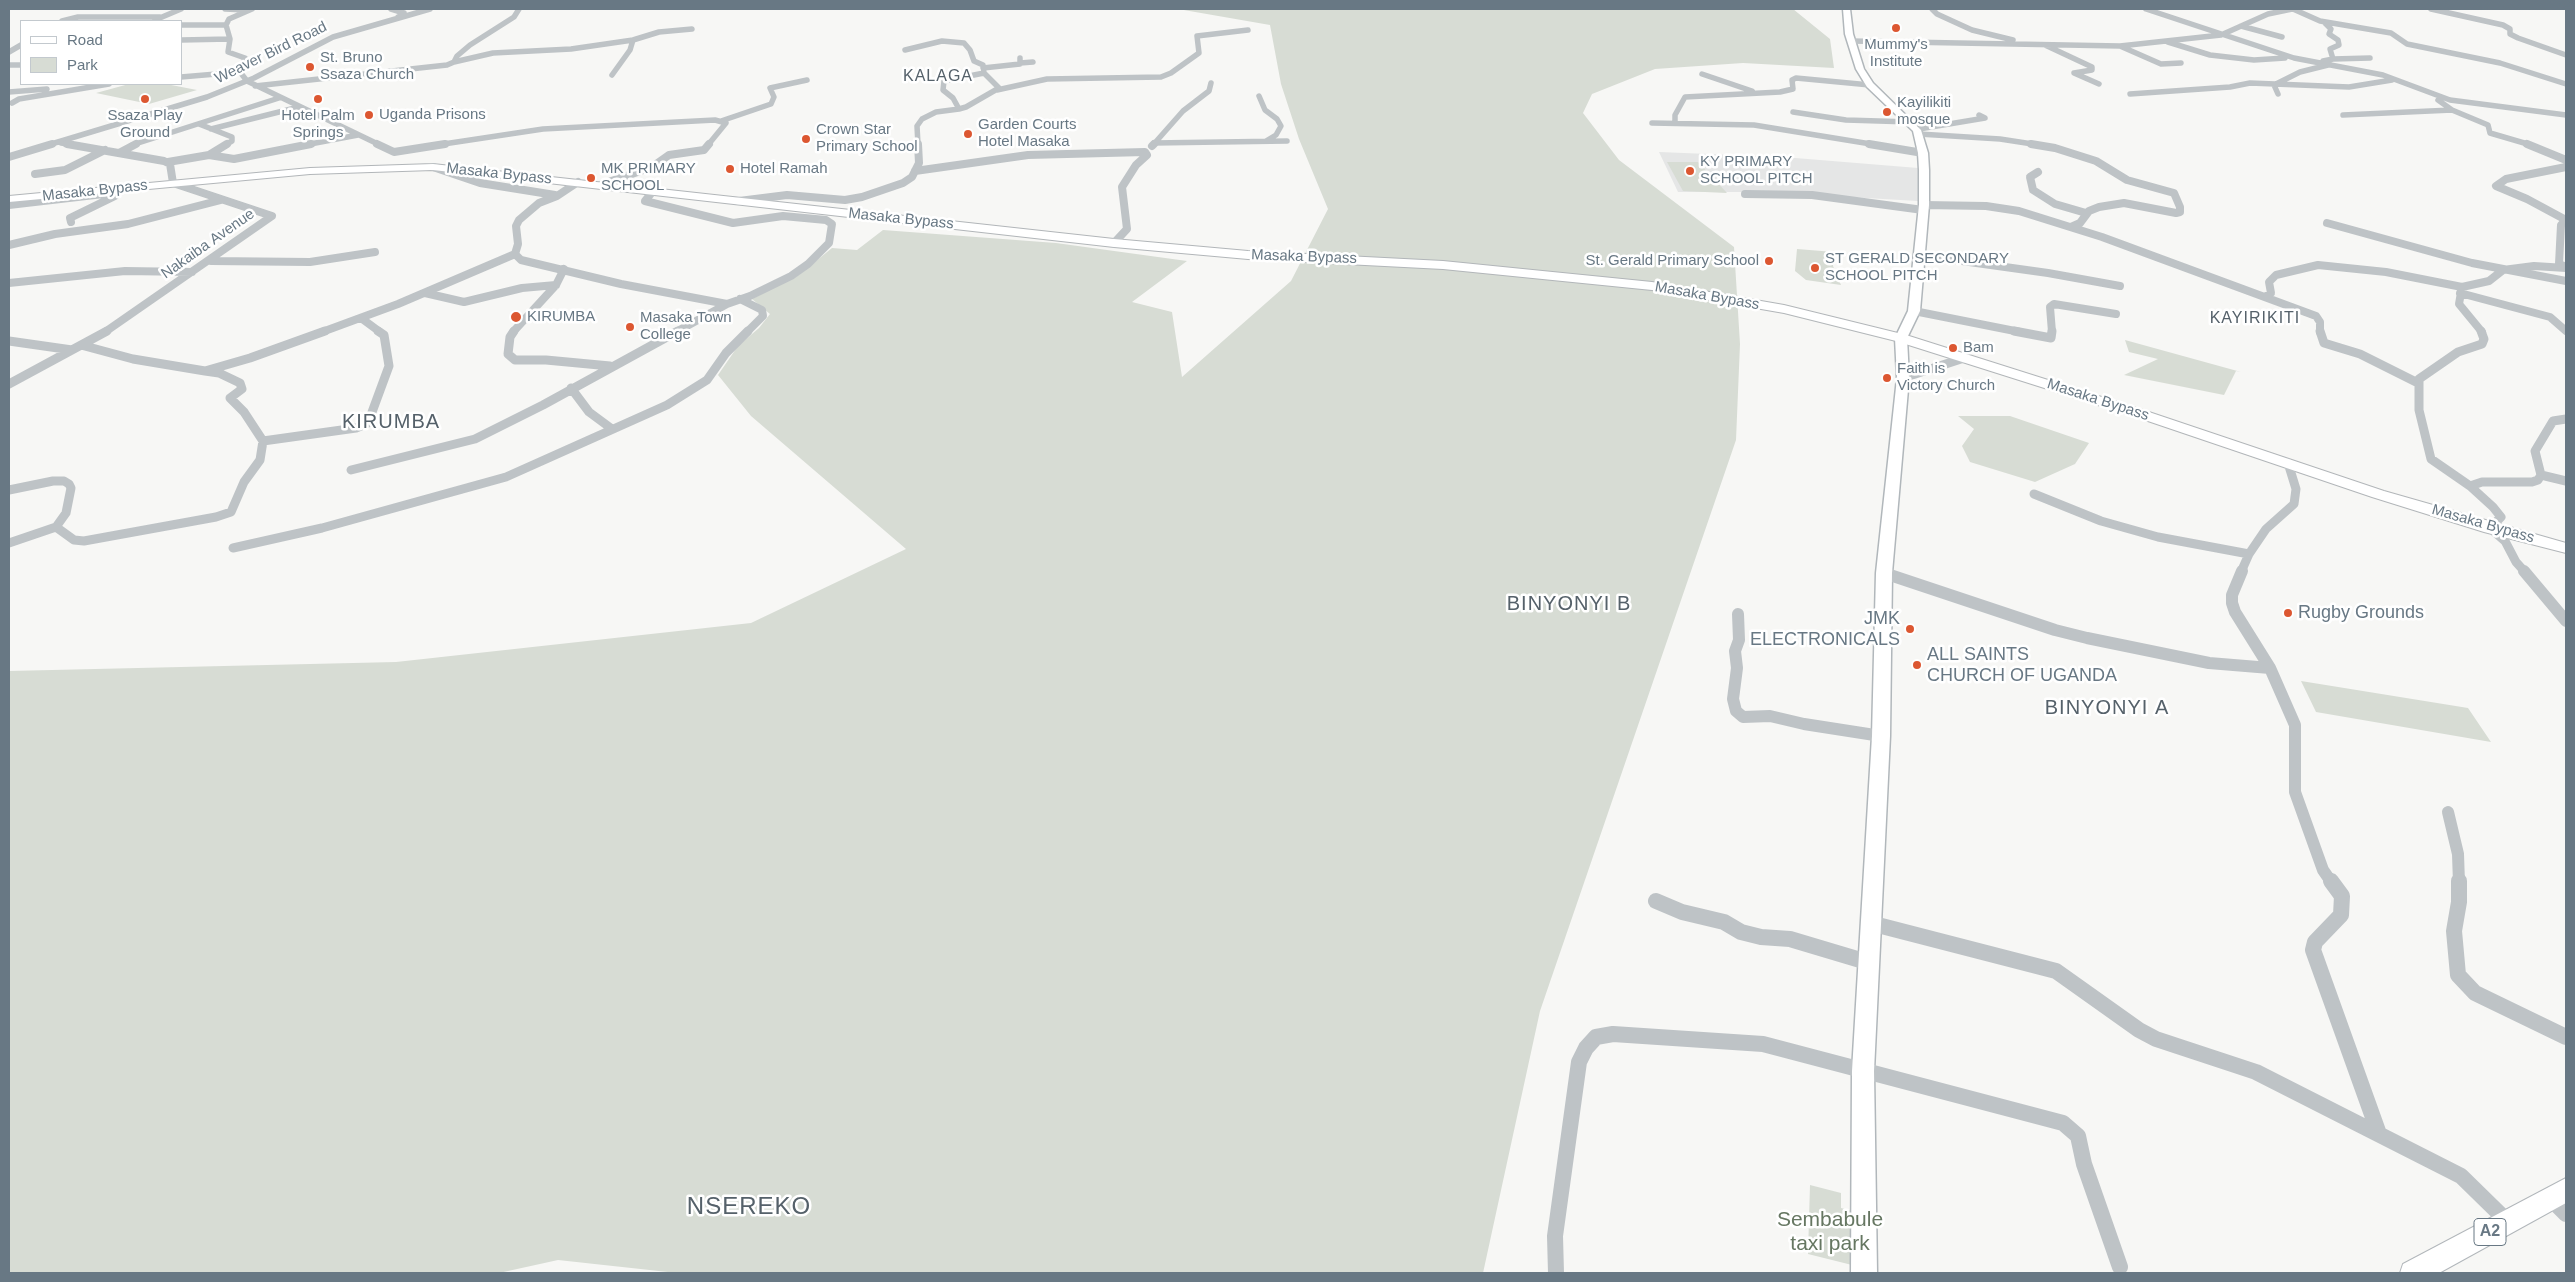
<!DOCTYPE html>
<style>
body{margin:0}
#map{position:relative;width:2575px;height:1282px;overflow:hidden;background:#f7f7f5;font-family:Arial,sans-serif}
canvas{display:block}
.frame{position:absolute;inset:0;border:10px solid #687884;pointer-events:none}
.legend{position:absolute;left:20px;top:20px;width:162px;height:65px;box-sizing:border-box;background:#fff;border:1px solid #c3c9ce;margin:0;padding:6px 9px;list-style:none;font-size:15px;color:#687884}
.legend li{display:flex;align-items:center;gap:10px;height:25px}
.legend b{width:25px;border:1px solid #c3c9ce}
</style>
<div id="map">
<canvas width="2575" height="1282"></canvas>
<div class="frame"></div>
<ul class="legend">
<li><b style="height:6px;background:#fff"></b>Road</li>
<li><b style="height:14px;background:#d7dcd4"></b>Park</li>
</ul>
</div>
<script>
const c = document.querySelector('canvas').getContext('2d');
c.lineJoin = 'round';
function fill(path, color) {
  c.fillStyle = color;
  c.fill(path, 'evenodd');
}
function toPath(rows) {
  const path = new Path2D();
  for (const r of rows) {
    path.moveTo(r[0], r[1]);
    for (let i = 2; i < r.length; i += 2) path.lineTo(r[i], r[i + 1]);
  }
  return path;
}
function stroke(path, color, width, dash) {
  c.strokeStyle = color;
  c.lineWidth = width;
  c.lineCap = dash ? 'butt' : 'round';
  c.setLineDash(dash || []);
  c.stroke(path);
}
function drawText(font, color, halo, rows, align = 'center') {
  c.font = font + ' Arial,sans-serif';
  c.lineWidth = 5;
  c.setLineDash([]);
  c.textBaseline = 'middle';
  c.strokeStyle = halo;
  c.fillStyle = color;
  for (const [text, x, y, turn = 0] of rows) {
    c.save();
    c.translate(x, y);
    c.rotate((+turn || 0) * Math.PI / 180);
    c.textAlign = isNaN(turn) ? turn : align;
    if (halo) c.strokeText(text, 0, 0);
    c.fillText(text, 0, 0);
    c.restore();
  }
}
const built = toPath([
 [1659,152,1783,157,1918,168,1918,201,1761,192,1678,192]
]);
const green = toPath([
 [1178,9,1793,9,1830,39,1834,68,1743,63,1655,69,1592,94,1583,113,1619,160,1734,247,1740,344,1736,440,1540,1011,1483,1273,677,1273,558,1260,499,1273,9,1273,9,671,396,662,751,623,906,549,751,416,718,375,738,346,759,328,770,314,752,299,800,274,832,248,857,250,883,230,1056,243,1187,261,1132,302,1172,312,1182,377,1291,281,1328,209,1299,139,1281,84,1270,25],
 [129,84,166,84,197,90,149,104,96,93],
 [1667,162,1698,162,1727,193,1683,191],
 [1797,249,1834,252,1833,266,1841,285,1806,280,1795,271],
 [2125,340,2241,372,2236,371,2224,395,2124,375,2158,359,2129,352],
 [1958,416,2010,416,2089,443,2075,464,2035,482,1970,462,1962,446,1974,429],
 [2301,681,2468,708,2491,742,2316,712],
 [1810,1185,1841,1193,1841,1208,1852,1211,1852,1265,1808,1254]
]);
const minorFar4 = toPath([
 [225,9,246,10],
 [252,9,229,19,226,25,230,39,228,52,245,58,240,72,247,81,380,145],
 [391,9,404,13,398,17],
 [1932,9,1937,14,1972,30,2013,40],
 [2146,9,2294,58,2383,75,2450,100,2566,115],
 [2293,9,2320,21,2391,33,2407,44,2500,63,2566,84],
 [2431,9,2503,25,2510,29,2510,34,2518,38,2566,55],
 [155,20,181,9],
 [62,21,78,17,160,17],
 [181,25,226,25],
 [2241,26,2282,37],
 [181,40,230,39],
 [1851,41,2120,46,2221,35,2268,14,2292,9],
 [2168,42,2210,55,2254,60,2285,58],
 [2045,45,2092,67,2092,70,2074,73,2099,84],
 [2120,46,2161,64,2181,63],
 [905,50,942,41,964,43,970,50,974,61,983,65,984,73],
 [9,52,21,45],
 [2333,59,2370,58],
 [454,62,493,53,571,49,633,40,659,32,692,29],
 [1020,63,1033,62],
 [9,65,21,65],
 [983,68,1020,64,1020,58],
 [984,73,999,88,966,107,959,109,953,98,943,90,944,81,984,73],
 [1702,74,1752,91],
 [612,75,630,50,633,40],
 [181,77,240,72],
 [255,86,447,65,454,62,457,56,470,45,514,17,519,9],
 [997,90,1047,79,1161,77,1171,73,1199,53,1197,36,1248,30],
 [9,92,47,89],
 [2130,94,2230,87,2250,83,2349,87,2392,80],
 [2278,94,2274,85,2300,72,2328,65,2323,61,2333,59,2330,49,2339,45,2338,40,2329,34,2331,29,2325,23],
 [1259,96,1265,110,1277,119,1281,126,1276,135,1266,141],
 [2438,100,2452,110,2488,125,2490,133,2531,145],
 [12,103,19,99,109,84],
 [1793,112,1846,120,1911,122],
 [2343,115,2452,110],
 [721,121,771,104,774,97,770,88,807,80],
 [1652,123,1754,125,1877,145],
 [1675,123,1675,115,1685,97,1780,92,1793,89,1792,80,1796,78,1870,85],
 [199,124,232,137,232,141,225,145],
 [211,129,299,107],
 [1919,129,1985,118,1979,115],
 [1919,134,2000,139,2039,145],
 [61,143,74,145],
 [1154,143,1287,141],
 [48,145,207,97,254,78,333,37,430,9],
 [132,145,279,98],
 [305,145,358,135],
 [437,145,543,129,715,120,726,123,708,145],
 [918,145,917,126,922,119,936,112,959,109],
 [1153,145,1183,111,1209,91,1211,83]
]);
const minorFar3 = toPath([
 [67,144,164,161,170,164,173,183,272,216,105,332],
 [377,144,394,152,445,144],
 [1869,144,1923,153],
 [2031,144,2055,148,2096,161,2127,180,2174,193,2180,207,2180,212,2176,213,2124,203,2099,207,2089,211,2080,223,2071,227],
 [2527,144,2566,160],
 [1152,146,1154,144],
 [119,153,136,144],
 [209,155,234,159,311,144],
 [9,157,52,144],
 [168,162,209,155,227,144],
 [433,167,480,183,555,195],
 [2566,167,2506,179,2496,186,2527,199,2566,220],
 [915,171,1028,155,1145,152,1147,155,1136,165,1122,187,1127,229,1114,243],
 [2038,172,2030,177,2033,190,2055,204,2086,213],
 [35,174,65,170,105,150],
 [578,182,557,196,539,203,519,220,516,226,518,244,515,254,521,260,621,284,727,304,750,296,791,276,808,264,829,243,832,224,826,220,783,216,733,223,645,201,653,191],
 [600,185,652,167,669,155,704,150,709,144],
 [1745,194,1812,195,1923,210],
 [739,201,787,195,845,200,862,197,903,183,912,177,919,163,918,144],
 [9,205,112,193],
 [1924,205,1986,206,2019,211,2102,237,2316,316,2320,322,2320,332],
 [2566,220,2561,225,2559,264,2566,267],
 [71,222,70,218,115,196,112,193],
 [2327,223,2472,263,2566,281],
 [9,245,55,234,128,224,221,200],
 [1919,255,2048,273,2120,286],
 [211,261,310,262,375,252],
 [9,283,125,271,192,272],
 [2462,287,2459,304,2482,332],
 [425,293,464,302,522,288,556,285],
 [2460,293,2550,317,2566,331],
 [2265,297,2271,293,2269,282,2276,275,2318,265,2386,272,2462,287,2489,281,2503,270,2534,266,2566,268],
 [740,299,762,310,763,316,747,332],
 [1914,311,2020,332],
 [361,318,380,332],
 [322,332,398,304,515,254],
 [513,332,556,285,564,269],
 [676,332,727,304],
 [2052,332,2050,307,2054,304,2116,314]
]);
const minorFar2 = toPath([
 [514,331,510,337,508,354,515,360,546,360,610,366],
 [2014,331,2051,338,2052,331],
 [2320,331,2324,343,2360,354,2418,383],
 [2481,331,2484,339,2482,344,2458,352,2419,379,2419,410,2431,459,2470,486,2493,507,2501,517,2490,528,2505,541,2516,562,2525,572],
 [9,341,72,350],
 [81,345,133,359,205,371,250,358,325,331],
 [1903,378,1964,358],
 [9,384,107,331],
 [571,388,589,412,612,429],
 [263,441,356,428,368,423,389,366,384,335,378,331],
 [351,470,475,439,543,405,678,331],
 [2541,475,2535,451,2553,421,2566,419],
 [2541,475,2566,481],
 [2470,486,2482,482,2532,482,2538,480,2541,475],
 [9,490,53,481,64,481,69,484,71,488,66,513,56,527,74,540,84,541,216,517,231,512,244,482,260,460,263,441,244,412,230,398,242,389,240,383,219,373,205,371],
 [2034,494,2101,521,2158,537,2249,554],
 [9,543,56,527],
 [233,548,322,528,506,477,667,405,707,380,726,353,748,331],
 [2241,572,2249,554,2266,529,2294,504,2296,489,2288,463]
]);
const minorFar1 = toPath([
 [2242,571,2232,595,2232,603,2235,612,2270,668,2295,725,2295,792,2323,870,2332,883],
 [2524,571,2566,621],
 [1884,573,2055,630,2087,638,2209,663,2270,668],
 [1738,614,1739,640,1735,651,1737,668,1733,699,1736,711,1743,717,1770,716,1804,724,1881,736],
 [2448,812,2458,854,2459,883]
]);
const minor = toPath([
 [2331,881,2342,896,2341,915,2315,942,2313,950,2379,1134],
 [2459,881,2459,902,2454,931,2458,975,2475,993,2566,1037],
 [1656,901,1682,912,1724,922,1741,932,1761,937,1790,939,1867,962],
 [1870,923,2056,971,2139,1030,2156,1039,2256,1072,2461,1176,2508,1222],
 [2550,1198,2566,1214],
 [1556,1273,1555,1236,1579,1062,1586,1048,1596,1037,1613,1034,1763,1044,2063,1123,2078,1136,2084,1164,2120,1267]
]);
const secondary = toPath([
 [1843,9,1850,9,1853,34,1864,69,1873,83,1921,130,1928,153,1929,170,1929,205,1920,311,1907,338,1909,378,1892,573,1890,736,1874,1071,1877,1273,1851,1273,1852,1071,1872,736,1876,573,1897,378,1895,338,1908,311,1919,205,1919,170,1918,153,1913,131,1867,87,1856,69,1845,34,1843,9]
]);
const primary = toPath([
 [2566,1178,2566,1203,2439,1273,2400,1273,2403,1264,2566,1178]
]);
const trunk = toPath([
 [433,164,1114,239,1248,251,1443,261,1652,282,1784,305,1906,335,2149,412,2384,491,2566,543,2566,553,2484,532,2372,497,2139,418,1896,341,1784,313,1652,290,1443,269,1248,259,1114,247,433,170,310,174,9,202,9,196,310,168,433,164]
]);
const markers = [
 [1896,28,5,"#dc5731"],
 [310,67,5,"#dc5731"],
 [145,99,5,"#dc5731"],
 [318,99,5,"#dc5731"],
 [1887,112,5,"#dc5731"],
 [369,115,5,"#dc5731"],
 [968,134,5,"#dc5731"],
 [806,139,5,"#dc5731"],
 [730,169,5,"#dc5731"],
 [1690,171,5,"#dc5731"],
 [591,178,5,"#dc5731"],
 [1769,261,5,"#dc5731"],
 [1815,268,5,"#dc5731"],
 [516,317,6,"#dc5731"],
 [630,327,5,"#dc5731"],
 [1953,348,5,"#dc5731"],
 [1887,378,5,"#dc5731"],
 [2288,613,5,"#dc5731"],
 [1910,629,5,"#dc5731"],
 [1917,665,5,"#dc5731"]
];
const farPoinames = [
 ["Mummy's",1896,45,"center"],
 ["Institute",1896,62,"center"],
 ["St. Bruno",320,58],
 ["Ssaza Church",320,75],
 ["Kayilikiti",1897,103],
 ["mosque",1897,120],
 ["Uganda Prisons",379,115],
 ["Ssaza Play",145,116,"center"],
 ["Ground",145,133,"center"],
 ["Hotel Palm",318,116,"center"],
 ["Springs",318,133,"center"],
 ["Garden Courts",978,125],
 ["Hotel Masaka",978,142],
 ["Crown Star",816,130],
 ["Primary School",816,147],
 ["KY PRIMARY",1700,162],
 ["SCHOOL PITCH",1700,179],
 ["MK PRIMARY",601,169],
 ["SCHOOL",601,186],
 ["Hotel Ramah",740,169],
 ["ST GERALD SECONDARY",1825,259],
 ["SCHOOL PITCH",1825,276],
 ["St. Gerald Primary School",1759,261,"right"],
 ["KIRUMBA",527,317],
 ["Masaka Town",640,318],
 ["College",640,335],
 ["Bam",1963,348],
 ["Faith is",1897,369],
 ["Victory Church",1897,386]
];
const farStreetnames = [
 ["Weaver Bird Road",271,53,-26],
 ["Masaka Bypass",499,174,6],
 ["Masaka Bypass",95,191,-6],
 ["Masaka Bypass",901,219,6],
 ["Nakaiba Avenue",208,244,-35],
 ["Masaka Bypass",1304,257,2],
 ["Masaka Bypass",1707,296,10],
 ["Masaka Bypass",2098,400,18],
 ["Masaka Bypass",2483,524,16]
];
const farQuarternames = [
 ["KALAGA",938,77],
 ["KAYIRIKITI",2255,319]
];
const shields = [
 [2490,1232,32]
];
const shieldNames = [
 ["A2",2490,1232]
];
const poiNames = [
 ["Rugby Grounds",2298,613],
 ["JMK",1900,619,"right"],
 ["ELECTRONICALS",1900,640,"right"],
 ["ALL SAINTS",1927,655],
 ["CHURCH OF UGANDA",1927,676]
];
const quarterNames = [
 ["KIRUMBA",391,422],
 ["BINYONYI B",1569,604],
 ["BINYONYI A",2107,708]
];
const nearParknames = [
 ["Sembabule",1830,1220],
 ["taxi park",1830,1244]
];
const nearQuarternames = [
 ["NSEREKO",749,1207]
];
fill(built, '#e5e6e6');
fill(green, '#d7dcd4');
stroke(secondary, '#b1b7bb', 3);
stroke(primary, '#b2b7bb', 2);
stroke(trunk, '#b2b6b9', 2);
stroke(minorFar4, '#bec3c6', 5.5);
stroke(minorFar3, '#bec3c6', 8);
stroke(minorFar2, '#bec3c6', 9);
stroke(minorFar1, '#bec3c6', 12);
stroke(minor, '#bec3c6', 16);
fill(secondary, '#fff');
fill(primary, '#fff');
fill(trunk, '#fff');
for (const [x, y, r, color] of markers) {
  const dot = new Path2D();
  dot.arc(x, y, r, 0, 2 * Math.PI);
  c.fillStyle = color;
  c.fill(dot);
  stroke(dot, '#fff', 2);
}
drawText('15px', '#687884', '#fff', farPoinames, 'left');
drawText('15px', '#687884', '#fff', farStreetnames);
c.letterSpacing = '1px';
drawText('16px', '#55616a', '#fff', farQuarternames);
c.letterSpacing = '0px';
for (const [x, y, w] of shields) {
  const box = new Path2D();
  box.roundRect(x - w / 2, y - 13.5, w, 27, 4);
  c.fillStyle = '#fff';
  c.fill(box);
  stroke(box, '#687884', 1);
}
drawText('bold 16px', '#687884', null, shieldNames);
drawText('18px', '#687884', '#fff', poiNames, 'left');
c.letterSpacing = '1px';
drawText('20px', '#55616a', '#fff', quarterNames);
c.letterSpacing = '0px';
drawText('21px', '#667762', '#fff', nearParknames);
c.letterSpacing = '1px';
drawText('24px', '#55616a', '#fff', nearQuarternames);
c.letterSpacing = '0px';
</script>
